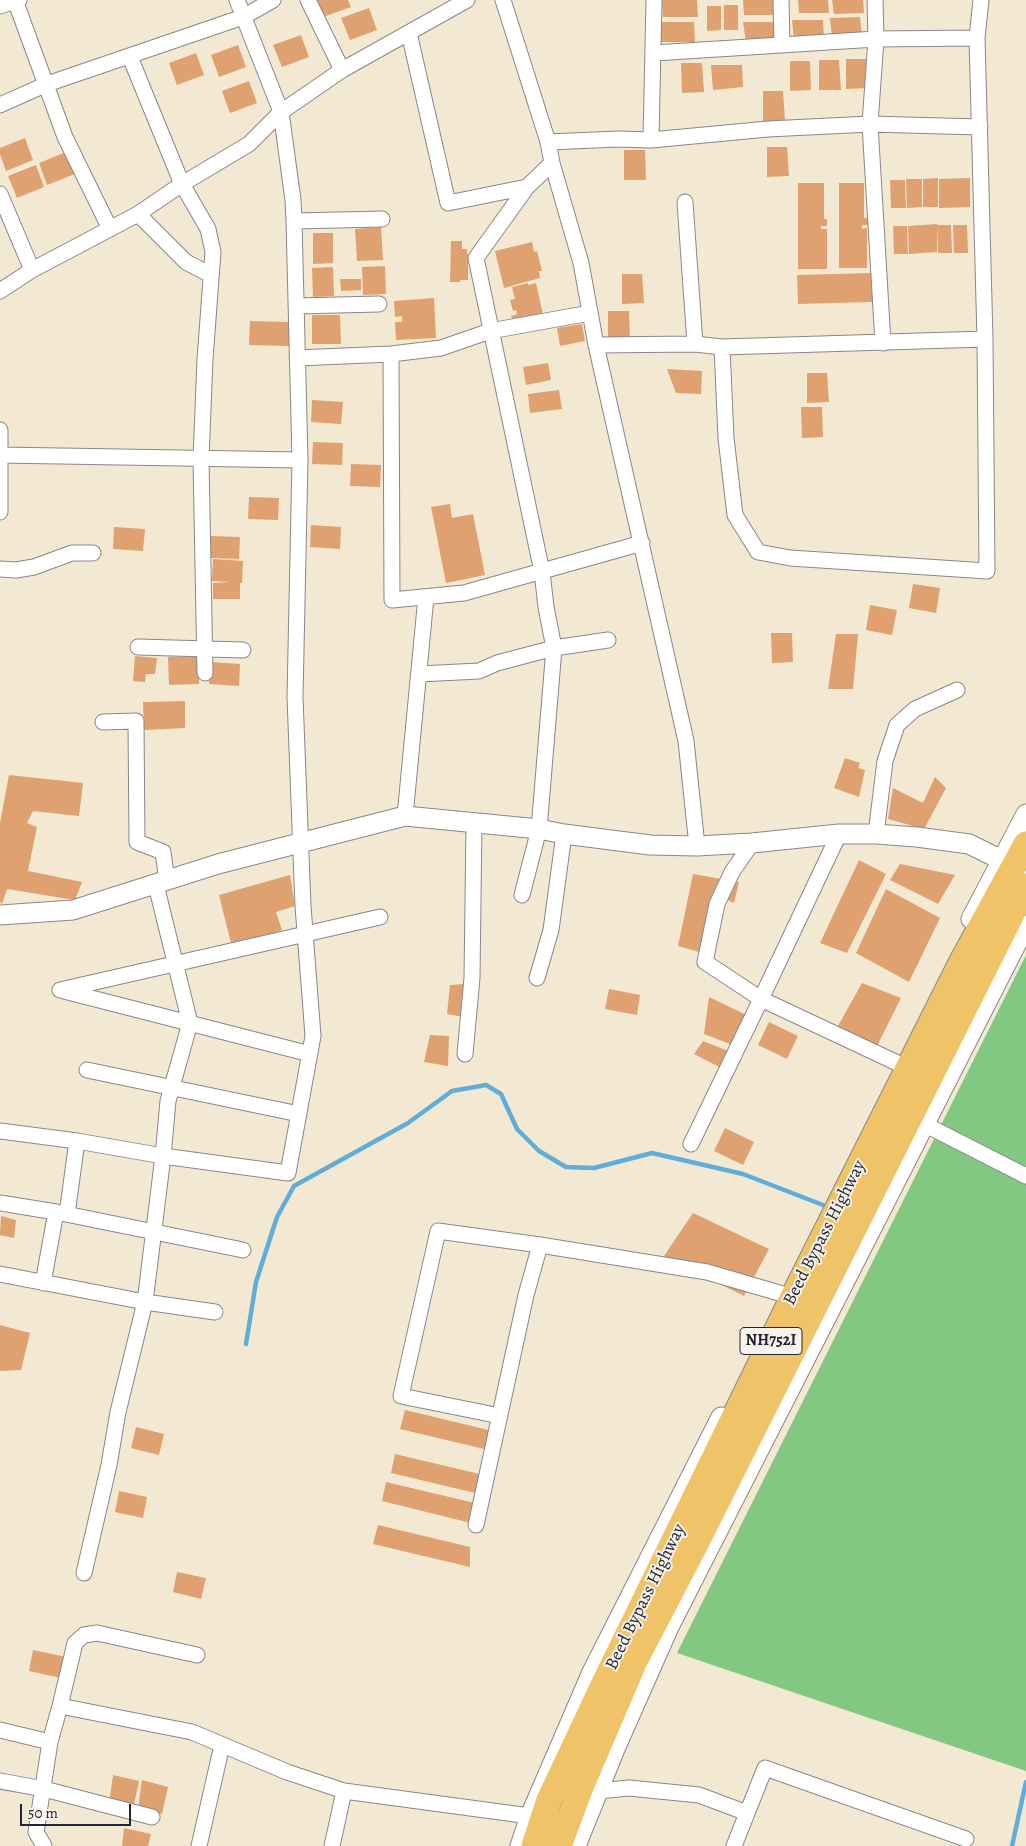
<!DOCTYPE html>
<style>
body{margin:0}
#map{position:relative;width:1026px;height:1846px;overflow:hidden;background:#f3e9d3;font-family:Alegreya,serif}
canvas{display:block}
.scale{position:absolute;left:20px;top:1804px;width:111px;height:22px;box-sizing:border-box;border:2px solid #22223b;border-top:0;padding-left:6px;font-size:15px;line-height:18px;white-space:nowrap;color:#22223b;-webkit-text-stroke:4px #f7f3e8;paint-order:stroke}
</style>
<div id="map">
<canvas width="1026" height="1846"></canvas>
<div class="scale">50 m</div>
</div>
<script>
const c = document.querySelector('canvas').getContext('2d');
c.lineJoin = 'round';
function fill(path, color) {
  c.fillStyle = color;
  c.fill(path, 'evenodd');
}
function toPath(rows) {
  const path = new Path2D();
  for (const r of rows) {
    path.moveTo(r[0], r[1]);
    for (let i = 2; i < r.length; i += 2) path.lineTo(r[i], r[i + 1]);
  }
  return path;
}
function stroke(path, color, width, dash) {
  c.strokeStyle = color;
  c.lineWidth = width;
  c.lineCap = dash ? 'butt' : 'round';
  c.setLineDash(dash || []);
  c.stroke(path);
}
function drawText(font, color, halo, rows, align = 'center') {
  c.font = font + ' Alegreya,serif';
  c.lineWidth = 4;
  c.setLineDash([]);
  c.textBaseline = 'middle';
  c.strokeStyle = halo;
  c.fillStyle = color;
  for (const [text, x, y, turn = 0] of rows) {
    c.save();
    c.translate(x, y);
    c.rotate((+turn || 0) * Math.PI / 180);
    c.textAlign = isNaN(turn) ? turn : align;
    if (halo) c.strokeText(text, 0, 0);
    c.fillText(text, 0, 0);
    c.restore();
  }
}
const green = toPath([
 [1026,955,1026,1771,677,1653]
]);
const stream = toPath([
 [246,1344,256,1282,277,1217,294,1186,408,1123,452,1091,486,1085,501,1094,517,1129,539,1151,566,1167,594,1168,652,1153,743,1174,823,1205],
 [1012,1846,1026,1782]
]);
const building = toPath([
 [317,0,348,0,351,7,323,17],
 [662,0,697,0,698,17,663,17],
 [743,0,777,0,778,15,744,15],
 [798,0,828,0,829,13,799,13],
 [832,0,863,0,864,13,834,14],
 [724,5,738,5,738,30,724,30],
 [707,6,721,6,721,30,707,31],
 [369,8,377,30,350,40,341,18],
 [860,17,862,37,832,37,830,18],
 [792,20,823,20,824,40,794,40],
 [660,22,694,22,695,42,661,42],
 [743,22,774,22,776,41,746,42],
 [301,35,309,57,282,67,273,45],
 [238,45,246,67,219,77,211,55],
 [196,53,204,75,177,85,169,63],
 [846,59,866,59,868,88,846,89],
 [819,60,839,60,841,90,819,90],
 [790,61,810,61,811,90,790,91],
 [681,63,702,63,704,92,682,93],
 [711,65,742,65,743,87,713,90],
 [249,81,257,103,230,113,222,91],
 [763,91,783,91,785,121,763,122],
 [25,138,33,160,6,171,0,154,0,148],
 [767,147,787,147,789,176,767,177],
 [624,150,645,150,646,180,624,180],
 [66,152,75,174,47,185,39,163],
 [36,165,44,187,17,198,8,176],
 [938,178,938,207,923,207,923,179],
 [970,178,970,207,939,208,939,179],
 [906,179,922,179,922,207,907,208],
 [890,180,905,180,906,208,891,208],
 [798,183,824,183,824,219,827,219,827,226,821,226,821,229,827,229,827,269,798,269],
 [839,183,864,183,864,218,868,218,868,225,862,225,862,229,867,228,867,268,839,268],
 [937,224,937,252,909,254,908,226],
 [937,225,951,225,952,253,938,253],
 [953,225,967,225,968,253,954,253],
 [893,226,907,226,908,254,894,254],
 [381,227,383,260,357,261,355,229],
 [313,233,333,233,333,263,313,264],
 [451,241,462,241,462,249,467,249,467,254,470,254,470,262,468,262,468,280,460,280,460,282,450,282],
 [532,242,534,252,537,251,542,271,539,271,540,278,504,288,495,251],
 [385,266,386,294,363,295,362,267],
 [333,267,334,296,313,297,312,268],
 [872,273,872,302,798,304,797,275],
 [622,274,642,274,644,303,622,304],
 [340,279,361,279,361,290,341,291],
 [528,283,528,285,536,283,544,319,514,326,511,316,517,314,516,310,513,311,510,300,515,299,512,287],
 [434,298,436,338,396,340,395,322,402,322,402,316,395,317,394,301],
 [608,311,629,311,630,340,608,341],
 [312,315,340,315,341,344,312,344],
 [250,321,290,322,289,346,249,345],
 [582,324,585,341,560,346,557,328],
 [548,363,551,380,526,385,523,367],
 [667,369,702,371,701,394,676,393],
 [807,373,827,373,829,402,807,403],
 [559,390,562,409,530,413,528,394],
 [312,400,343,402,341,424,311,422],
 [801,407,822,407,823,437,802,438],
 [313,442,343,443,342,465,312,464],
 [351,464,381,465,380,487,350,486],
 [249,497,279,498,278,520,248,519],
 [450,504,452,518,473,514,485,575,446,583,431,507],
 [311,525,341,527,340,549,310,547],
 [114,527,145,529,143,551,113,549],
 [210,536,240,537,239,559,209,558],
 [213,559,243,561,242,583,240,583,240,599,213,599,213,583,231,582,212,581],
 [913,584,940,588,936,613,909,608],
 [870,605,897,610,892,635,866,630],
 [771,633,792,633,793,662,772,663],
 [836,634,858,634,853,689,828,689],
 [135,656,157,658,155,674,146,674,145,682,133,681],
 [199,656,199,684,169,685,168,657],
 [210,662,240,664,239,686,209,684],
 [185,701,185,728,144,730,143,702],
 [845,758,860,763,858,768,865,770,859,797,834,788],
 [9,775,83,783,79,816,33,811,27,823,37,827,28,871,82,882,75,900,7,889,2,904,0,902,0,823],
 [935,777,946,788,924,829,888,819,893,788,923,803],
 [859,860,886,874,847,953,820,943],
 [900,864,955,875,938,904,890,880],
 [693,874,739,882,734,903,725,899,716,945,699,952,678,946],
 [290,875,295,906,276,912,282,930,232,947,219,895],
 [886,889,940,918,909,982,856,953],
 [862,983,901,998,877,1046,838,1026],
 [465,984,464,1017,447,1014,450,985],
 [609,989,640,995,637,1015,605,1009],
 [709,997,759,1021,743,1049,704,1034],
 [769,1022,798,1036,787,1059,758,1045],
 [430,1035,449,1036,448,1066,424,1062],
 [703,1041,741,1056,733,1074,694,1054],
 [725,1128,754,1142,743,1165,714,1151],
 [693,1213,769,1249,744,1296,664,1256],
 [1,1216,16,1220,14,1238,0,1235],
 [0,1325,30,1333,21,1370,0,1371],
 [405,1410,497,1432,497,1452,400,1429],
 [136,1427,164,1434,159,1455,131,1448],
 [395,1454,488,1476,488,1496,391,1473],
 [386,1482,479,1504,479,1525,382,1501],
 [119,1491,147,1497,143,1518,115,1512],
 [378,1525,470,1547,470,1567,373,1544],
 [177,1572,206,1578,201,1599,173,1592],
 [33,1650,66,1657,61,1678,29,1671],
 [113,1775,139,1781,133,1809,109,1804],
 [142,1780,168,1787,162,1814,138,1809],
 [124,1828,151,1834,148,1846,122,1846]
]);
const minor = toPath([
 [15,0,65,137,110,229],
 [308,0,342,70],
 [503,0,548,142,552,163,581,263,596,345,686,741,697,846],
 [781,0,782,45],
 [981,0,977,38,985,339,987,571,790,558,758,552,735,515,726,438,722,347,985,339],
 [0,6,19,0],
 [409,33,448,203,527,187],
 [654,53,876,39,977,38],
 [130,57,182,184,208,229,213,252,205,359,201,459,205,673],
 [0,105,47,84,243,17,273,0],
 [651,140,654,0],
 [548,142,618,139,651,140,768,129,870,124,876,39,875,0],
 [0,194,32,270],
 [685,202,695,344],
 [138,214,186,262,211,275],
 [294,221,382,219],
 [0,291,32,270,138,214,182,184,249,144,281,112,342,70,467,0],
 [296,306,379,304],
 [883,343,870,124,980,127],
 [596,345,695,344,722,347],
 [391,354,392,600,464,593,642,543],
 [297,358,391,354,441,348,490,331,590,313],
 [0,430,0,512],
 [0,455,300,460],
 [0,569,16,570,34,567,72,553,93,553],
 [138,647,243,650],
 [419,674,479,671,497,663,554,648,608,640],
 [103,722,136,721,137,842,163,852,167,881],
 [405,816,426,597],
 [839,834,761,999,908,1068],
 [876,834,885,761,897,725,915,709,957,690],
 [522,895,539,829,554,648,546,607,542,572,476,258,527,187,552,163],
 [537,978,551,930,564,834],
 [60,990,380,917],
 [64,991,310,1054],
 [465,1054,472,978,474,823],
 [87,1070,299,1114],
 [916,1120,1026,1176],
 [0,1131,77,1141,163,1156,288,1173,313,1036,303,906,295,697,300,460,294,221,293,200,281,112,237,0],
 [691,1144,761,999,705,962,717,904,732,872,752,843],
 [0,1203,56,1212,243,1250],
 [67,1214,77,1141],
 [0,1274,145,1302,215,1312],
 [43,1283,56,1212],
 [500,1416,401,1396,438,1231,540,1245],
 [476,1525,526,1295,540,1245,707,1272,793,1297],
 [84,1573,109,1465,118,1412,145,1302,163,1156,168,1101,190,1023,156,885],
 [60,1706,75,1643,84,1635,97,1633,197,1655],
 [0,1730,50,1742],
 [0,1781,44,1789,152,1817],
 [598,1791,629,1788,699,1795,747,1813],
 [44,1846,36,1832,50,1742,60,1706,192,1732,287,1772,344,1791,530,1816],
 [199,1846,222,1745],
 [332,1846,344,1791],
 [734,1846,765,1768,966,1839]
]);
const tertiary = toPath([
 [0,915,73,910,218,864,405,816,539,829,564,834,650,845,697,846,752,843,839,834,876,834,917,837,969,844,1026,872],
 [971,919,1026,814],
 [520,1846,530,1816,592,1672,721,1417],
 [576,1846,615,1749,669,1627,1026,925]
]);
const trunk = toPath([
 [534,1846,549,1800,604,1683,793,1297,961,963,1026,844],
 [559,1846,581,1787,634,1663,696,1544,1026,886]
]);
const shields = [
 [771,1341,62]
];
const shieldNames = [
 ["NH752I",771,1341]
];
const streetNames = [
 ["Beed Bypass Highway",825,1233,-63],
 ["Beed Bypass Highway",646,1597,-64]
];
fill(green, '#82c782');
stroke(stream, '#61adda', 4.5);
fill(building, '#dea16f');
stroke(minor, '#8a8687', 17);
stroke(tertiary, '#8a8687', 21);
stroke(trunk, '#8a8687', 27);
stroke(minor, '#fff', 15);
stroke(tertiary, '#fff', 19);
stroke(trunk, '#f1c369', 25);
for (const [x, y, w] of shields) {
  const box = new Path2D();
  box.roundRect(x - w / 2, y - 13.5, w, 27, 4);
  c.fillStyle = '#f7f3e8';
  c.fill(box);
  stroke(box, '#22223b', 1);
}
drawText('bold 16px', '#22223b', null, shieldNames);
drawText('18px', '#22223b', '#f7f3e8', streetNames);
</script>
